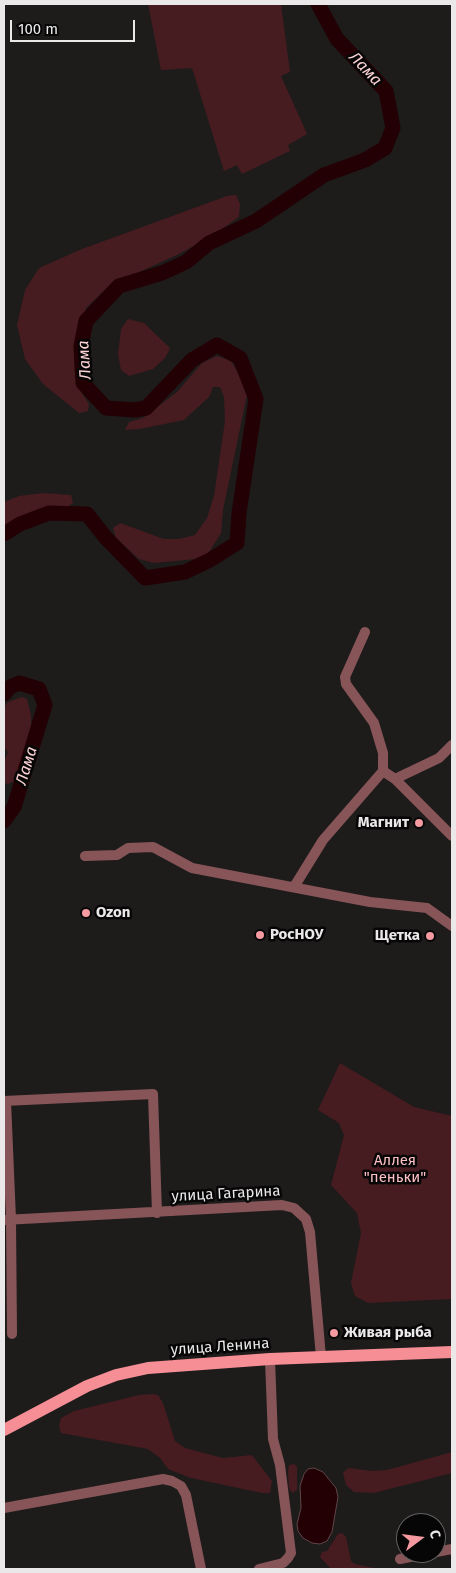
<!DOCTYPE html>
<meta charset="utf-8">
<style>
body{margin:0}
#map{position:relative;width:456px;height:1573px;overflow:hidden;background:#1e1b1b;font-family:"Fira Sans",sans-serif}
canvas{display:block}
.frame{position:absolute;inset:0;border:5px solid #eae8e8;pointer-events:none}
.north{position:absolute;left:396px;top:1513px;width:50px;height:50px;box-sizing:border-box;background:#070606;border:1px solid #626060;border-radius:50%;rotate:75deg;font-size:14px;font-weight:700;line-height:20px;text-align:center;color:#eae8e8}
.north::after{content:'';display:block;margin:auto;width:18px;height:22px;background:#f49aa0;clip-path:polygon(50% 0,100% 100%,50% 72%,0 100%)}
.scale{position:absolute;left:10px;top:20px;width:125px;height:22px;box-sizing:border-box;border:2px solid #eae8e8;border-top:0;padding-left:6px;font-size:15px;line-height:18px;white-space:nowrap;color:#eae8e8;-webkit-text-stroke:4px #070606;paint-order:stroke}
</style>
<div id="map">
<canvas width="456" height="1573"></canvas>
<div class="frame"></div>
<div class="north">С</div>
<div class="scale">100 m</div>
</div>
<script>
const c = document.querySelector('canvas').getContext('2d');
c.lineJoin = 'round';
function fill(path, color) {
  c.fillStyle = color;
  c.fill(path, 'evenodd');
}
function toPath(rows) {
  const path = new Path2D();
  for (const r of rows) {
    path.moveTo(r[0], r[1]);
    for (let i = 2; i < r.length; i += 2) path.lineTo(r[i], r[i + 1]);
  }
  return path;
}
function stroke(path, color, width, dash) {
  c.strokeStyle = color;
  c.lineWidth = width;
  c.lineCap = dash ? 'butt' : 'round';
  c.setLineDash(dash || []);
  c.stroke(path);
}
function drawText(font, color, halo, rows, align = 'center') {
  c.font = font + ' "Fira Sans",sans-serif';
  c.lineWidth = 5;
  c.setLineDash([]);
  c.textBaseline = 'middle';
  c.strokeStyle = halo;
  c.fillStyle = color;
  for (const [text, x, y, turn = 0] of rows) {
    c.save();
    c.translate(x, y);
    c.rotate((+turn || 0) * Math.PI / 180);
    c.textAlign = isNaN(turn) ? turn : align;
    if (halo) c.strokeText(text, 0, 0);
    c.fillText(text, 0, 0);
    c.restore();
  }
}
const green = toPath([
 [148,4,281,4,290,72,281,76,307,134,288,145,290,151,242,174,237,165,224,171,192,68,161,70],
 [236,195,240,204,239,217,215,234,177,255,110,285,86,308,74,345,75,376,81,392,89,404,88,411,79,413,43,384,25,359,17,325,25,290,39,268,82,249,227,196],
 [128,319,144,323,170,348,165,358,153,369,129,376,121,370,118,354,121,329],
 [217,356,231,361,241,378,247,395,223,510,221,533,208,554,196,559,154,563,139,559,116,538,113,528,120,523,164,539,179,539,195,535,207,518,214,496,225,421,224,397,220,387,213,387,209,397,184,420,140,429,125,430,129,422,143,418,177,392,202,363],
 [43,493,71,495,73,503,66,508,25,515,4,528,4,502,19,496],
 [22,697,27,699,31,715,31,739,17,780,8,784,4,783,4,762,8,752,4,747,4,707,8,702],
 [340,1063,414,1107,452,1116,452,1299,368,1303,355,1296,351,1283,361,1233,357,1213,331,1185,344,1135,339,1123,318,1110],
 [153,1394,158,1395,163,1403,175,1441,185,1448,223,1458,252,1455,272,1481,270,1493,262,1493,191,1478,168,1469,160,1458,148,1449,61,1433,59,1426,61,1418,74,1411,139,1395],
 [452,1452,452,1473,374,1493,354,1492,346,1485,343,1473,348,1468,373,1471,387,1470],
 [294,1464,297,1467,297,1490,292,1493,289,1488,288,1472,289,1465],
 [342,1533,346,1537,351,1561,355,1564,379,1569,331,1569,320,1557,322,1552,327,1551,338,1534]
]);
const water = toPath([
 [314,1468,323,1472,336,1488,338,1497,332,1532,327,1541,320,1544,312,1543,303,1538,298,1531,297,1524,301,1508,300,1486,304,1474,308,1469,314,1468]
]);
const river = toPath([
 [4,534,20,524,49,513,87,514,106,538,145,578,185,572,210,560,237,543,239,513,256,399,240,358,217,345,192,360,146,408,135,410,106,408,83,383,81,346,86,321,119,286,162,273,186,262,209,243,256,221,324,175,365,160,385,148,393,128,386,91,337,39,318,4],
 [4,694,10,687,19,683,39,689,45,705,14,807,4,821]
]);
const minor = toPath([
 [383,771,395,779,452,836],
 [395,779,439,758,452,745],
 [85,856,117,855,128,848,153,847,192,868,370,902,427,908,452,926],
 [294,887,323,840,383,771,383,753,374,723,346,684,345,677,365,632],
 [4,1101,153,1094,157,1213],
 [6,1101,11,1219,12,1334],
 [4,1220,282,1205,294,1208,306,1219,310,1232,321,1357],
 [4,1508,163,1479,172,1481,181,1486,186,1495,201,1569],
 [436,1552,452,1549],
 [400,1559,430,1553],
 [259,1569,283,1563,288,1558,291,1553,280,1465,273,1439,270,1359]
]);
const major = toPath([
 [4,1430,87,1386,116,1375,148,1368,270,1359,452,1352]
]);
const markers = [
 [419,823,5,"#f49aa0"],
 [86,913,5,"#f49aa0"],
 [260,935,5,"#f49aa0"],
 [430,936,5,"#f49aa0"],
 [334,1333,5,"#f49aa0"]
];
const poiNames = [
 ["Магнит",409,823,"right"],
 ["Ozon",96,913],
 ["РосНОУ",270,935],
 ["Щетка",420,936,"right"],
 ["Живая рыба",344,1333]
];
const parkNames = [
 ["Аллея",395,1161],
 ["\"пеньки\"",395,1178]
];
const streetNames = [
 ["улица Гагарина",226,1194,-3],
 ["улица Ленина",220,1347,-4]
];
const waterNames = [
 ["Лама",365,69,47],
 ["Лама",85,360,-94],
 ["Лама",27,766,-73]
];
fill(green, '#461c20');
fill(water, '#230004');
stroke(water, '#5f4648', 1);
stroke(river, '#230004', 15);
stroke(minor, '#875558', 10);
stroke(major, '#f68e95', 12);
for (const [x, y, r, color] of markers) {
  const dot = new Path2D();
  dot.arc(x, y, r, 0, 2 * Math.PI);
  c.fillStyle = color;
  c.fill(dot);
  stroke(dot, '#070606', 2);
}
drawText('bold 15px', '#eae8e8', '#070606', poiNames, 'left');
drawText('15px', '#fcbfc2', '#070606', parkNames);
drawText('15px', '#eae8e8', '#070606', streetNames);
drawText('italic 16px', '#fcd2d4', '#070606', waterNames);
</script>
